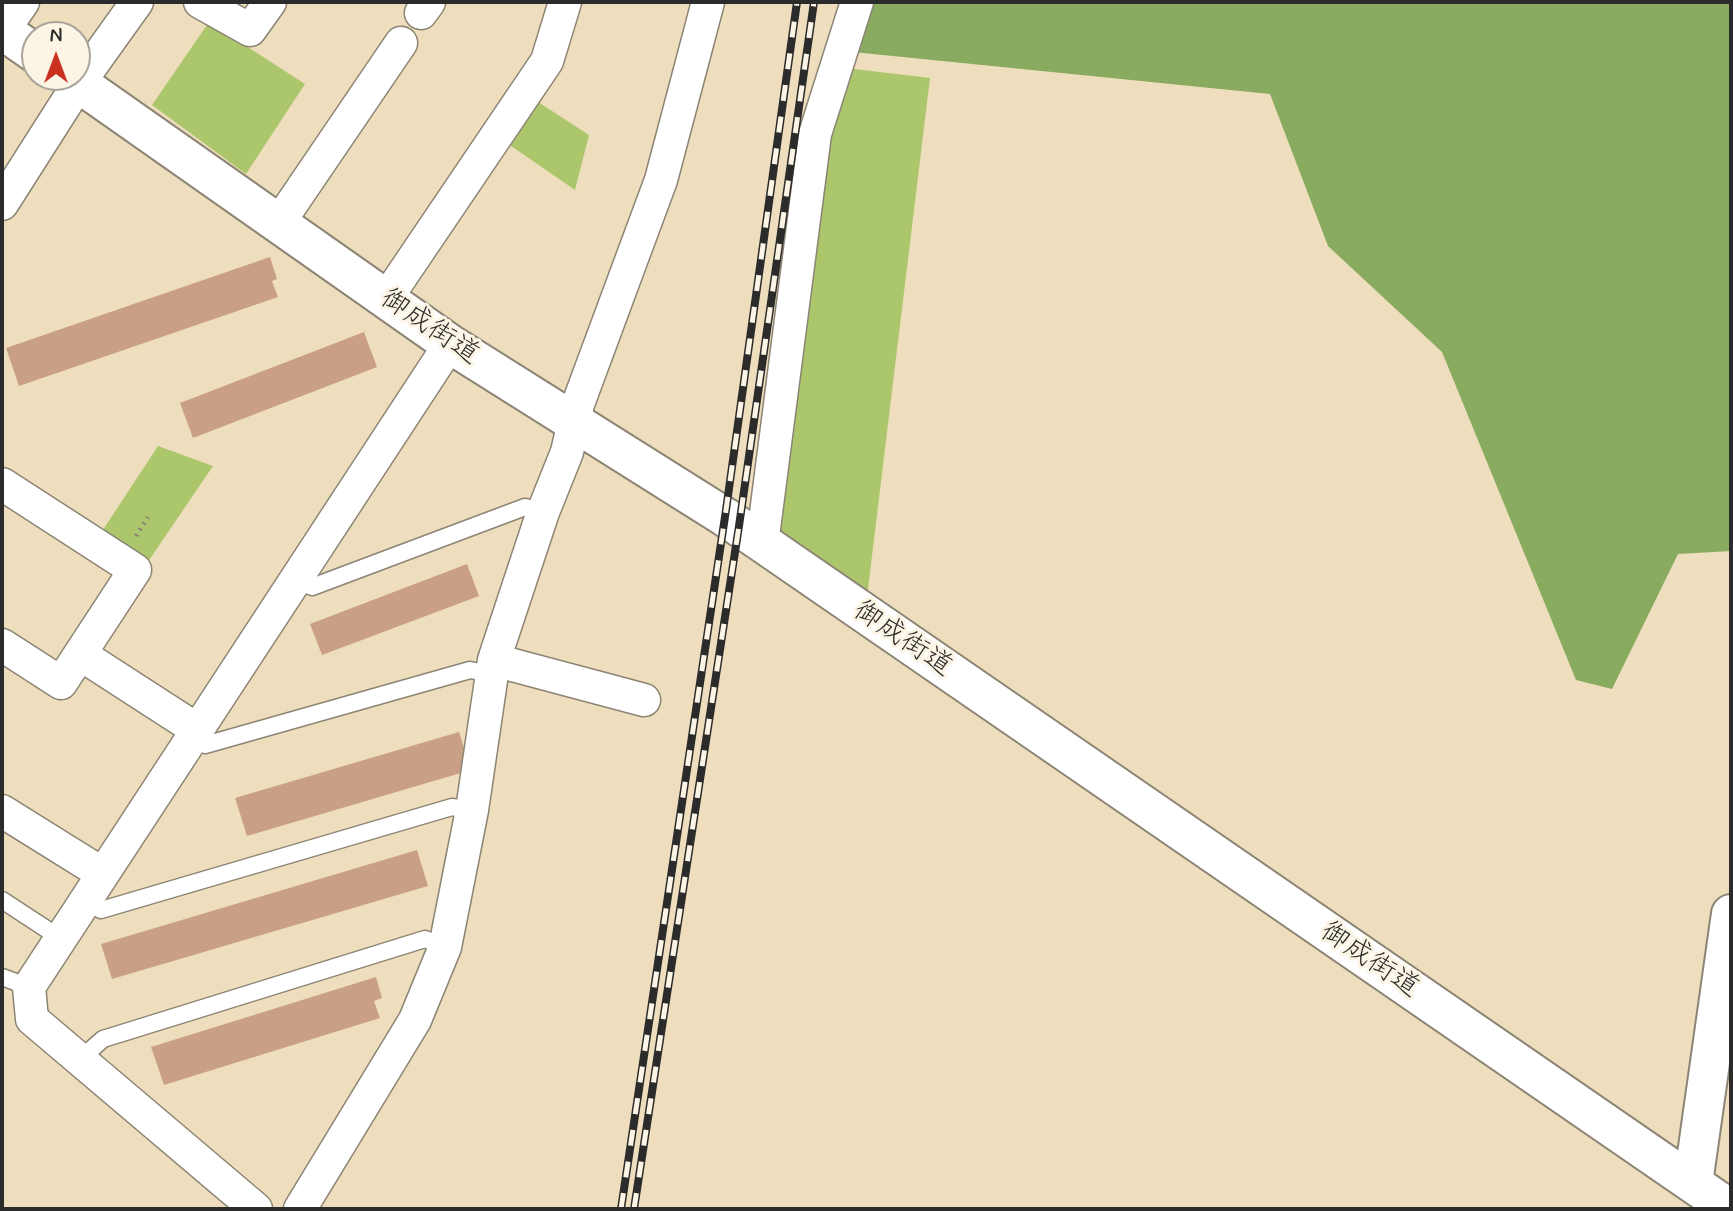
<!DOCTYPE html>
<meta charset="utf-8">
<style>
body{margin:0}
#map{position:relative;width:1733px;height:1211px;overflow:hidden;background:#eedebd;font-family:Mynerve,sans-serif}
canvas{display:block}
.frame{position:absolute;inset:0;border:4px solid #2b2b2b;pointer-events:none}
.north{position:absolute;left:21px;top:21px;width:70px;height:70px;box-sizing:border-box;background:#fcf5e5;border:2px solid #a8a49b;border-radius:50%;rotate:0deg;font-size:19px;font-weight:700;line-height:28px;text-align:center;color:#2b2b2b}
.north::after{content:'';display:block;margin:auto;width:24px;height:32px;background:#c8321e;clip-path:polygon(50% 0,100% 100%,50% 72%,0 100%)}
</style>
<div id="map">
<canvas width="1733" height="1211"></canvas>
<div class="frame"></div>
<div class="north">N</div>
</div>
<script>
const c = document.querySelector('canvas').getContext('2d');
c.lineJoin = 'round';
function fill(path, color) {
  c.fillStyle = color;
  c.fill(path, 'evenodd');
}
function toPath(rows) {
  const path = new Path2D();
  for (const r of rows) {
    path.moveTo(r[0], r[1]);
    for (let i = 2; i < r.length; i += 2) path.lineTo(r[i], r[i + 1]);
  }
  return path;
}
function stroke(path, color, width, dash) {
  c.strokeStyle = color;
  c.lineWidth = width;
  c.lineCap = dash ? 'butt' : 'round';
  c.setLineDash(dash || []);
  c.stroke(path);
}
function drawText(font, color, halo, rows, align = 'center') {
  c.font = font + ' Mynerve,"Klee One",sans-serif';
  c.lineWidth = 6;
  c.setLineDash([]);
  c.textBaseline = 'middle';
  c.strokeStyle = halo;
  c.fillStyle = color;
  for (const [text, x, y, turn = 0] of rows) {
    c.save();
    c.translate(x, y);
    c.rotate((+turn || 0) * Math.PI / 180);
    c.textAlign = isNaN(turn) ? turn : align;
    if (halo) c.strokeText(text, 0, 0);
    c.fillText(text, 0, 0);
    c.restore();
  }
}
const green = toPath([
 [209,22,305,84,246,174,152,105],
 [846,68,930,78,867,597,769,535,821,141],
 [532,98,589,135,575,190,501,139],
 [158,446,213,466,143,569,97,539]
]);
const forest = toPath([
 [866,2,1731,2,1731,551,1678,554,1612,689,1576,680,1442,352,1328,246,1270,94,853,52]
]);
const building = toPath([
 [270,257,277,279,272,281,278,297,19,386,6,348],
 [364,332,377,367,193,438,180,403],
 [467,564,479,596,322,655,310,624],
 [459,732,471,770,247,836,235,798],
 [417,850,428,886,112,979,101,944],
 [376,977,382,998,374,1001,380,1018,164,1085,151,1047]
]);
const path = toPath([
 [136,536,148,517]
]);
const service = toPath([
 [295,579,312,587,525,507,543,512],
 [192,738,205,745,470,670,491,674],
 [2,900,60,938],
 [86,900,101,910,452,807,472,810],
 [2,977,29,987],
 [78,1061,103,1039,425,939,445,947]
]);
const minor = toPath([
 [200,2,250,30,270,2],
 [421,13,429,2],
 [3,31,23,2],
 [2,204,79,83,137,2],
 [278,224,401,43],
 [386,299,547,61,565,2],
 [2,484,135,570,61,683,2,645],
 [762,544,815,134,857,2],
 [80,654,196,729],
 [494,660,644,700],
 [2,811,103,874],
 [256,1209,32,1019,29,987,450,344],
 [300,1209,415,1020,445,947,472,810,494,660,543,512,567,452,578,404,661,180,708,2]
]);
const tertiary = toPath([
 [2,30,35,53],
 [70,77,450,344,725,517,1730,1209],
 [1693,1183,1731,914]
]);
const rail = toPath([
 [621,1209,726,510,797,2],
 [634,1209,739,526,814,2]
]);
const streetNames = [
 ["御成街道",429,328,34],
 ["御成街道",902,640,34],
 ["御成街道",1369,961,34]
];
fill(green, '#acc66c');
fill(forest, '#89ab60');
fill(building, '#c9a086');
stroke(service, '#8c8474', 19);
stroke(minor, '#8c8474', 35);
stroke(tertiary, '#8c8474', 42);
stroke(path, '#8c8474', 4.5, [2, 5]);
stroke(service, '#fff', 16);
stroke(minor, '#fff', 32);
stroke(tertiary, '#fff', 38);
stroke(rail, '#2b2b2b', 8);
stroke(rail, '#fcf5e5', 5, [16]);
drawText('28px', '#2b2b2b', '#fcf5e5', streetNames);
</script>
